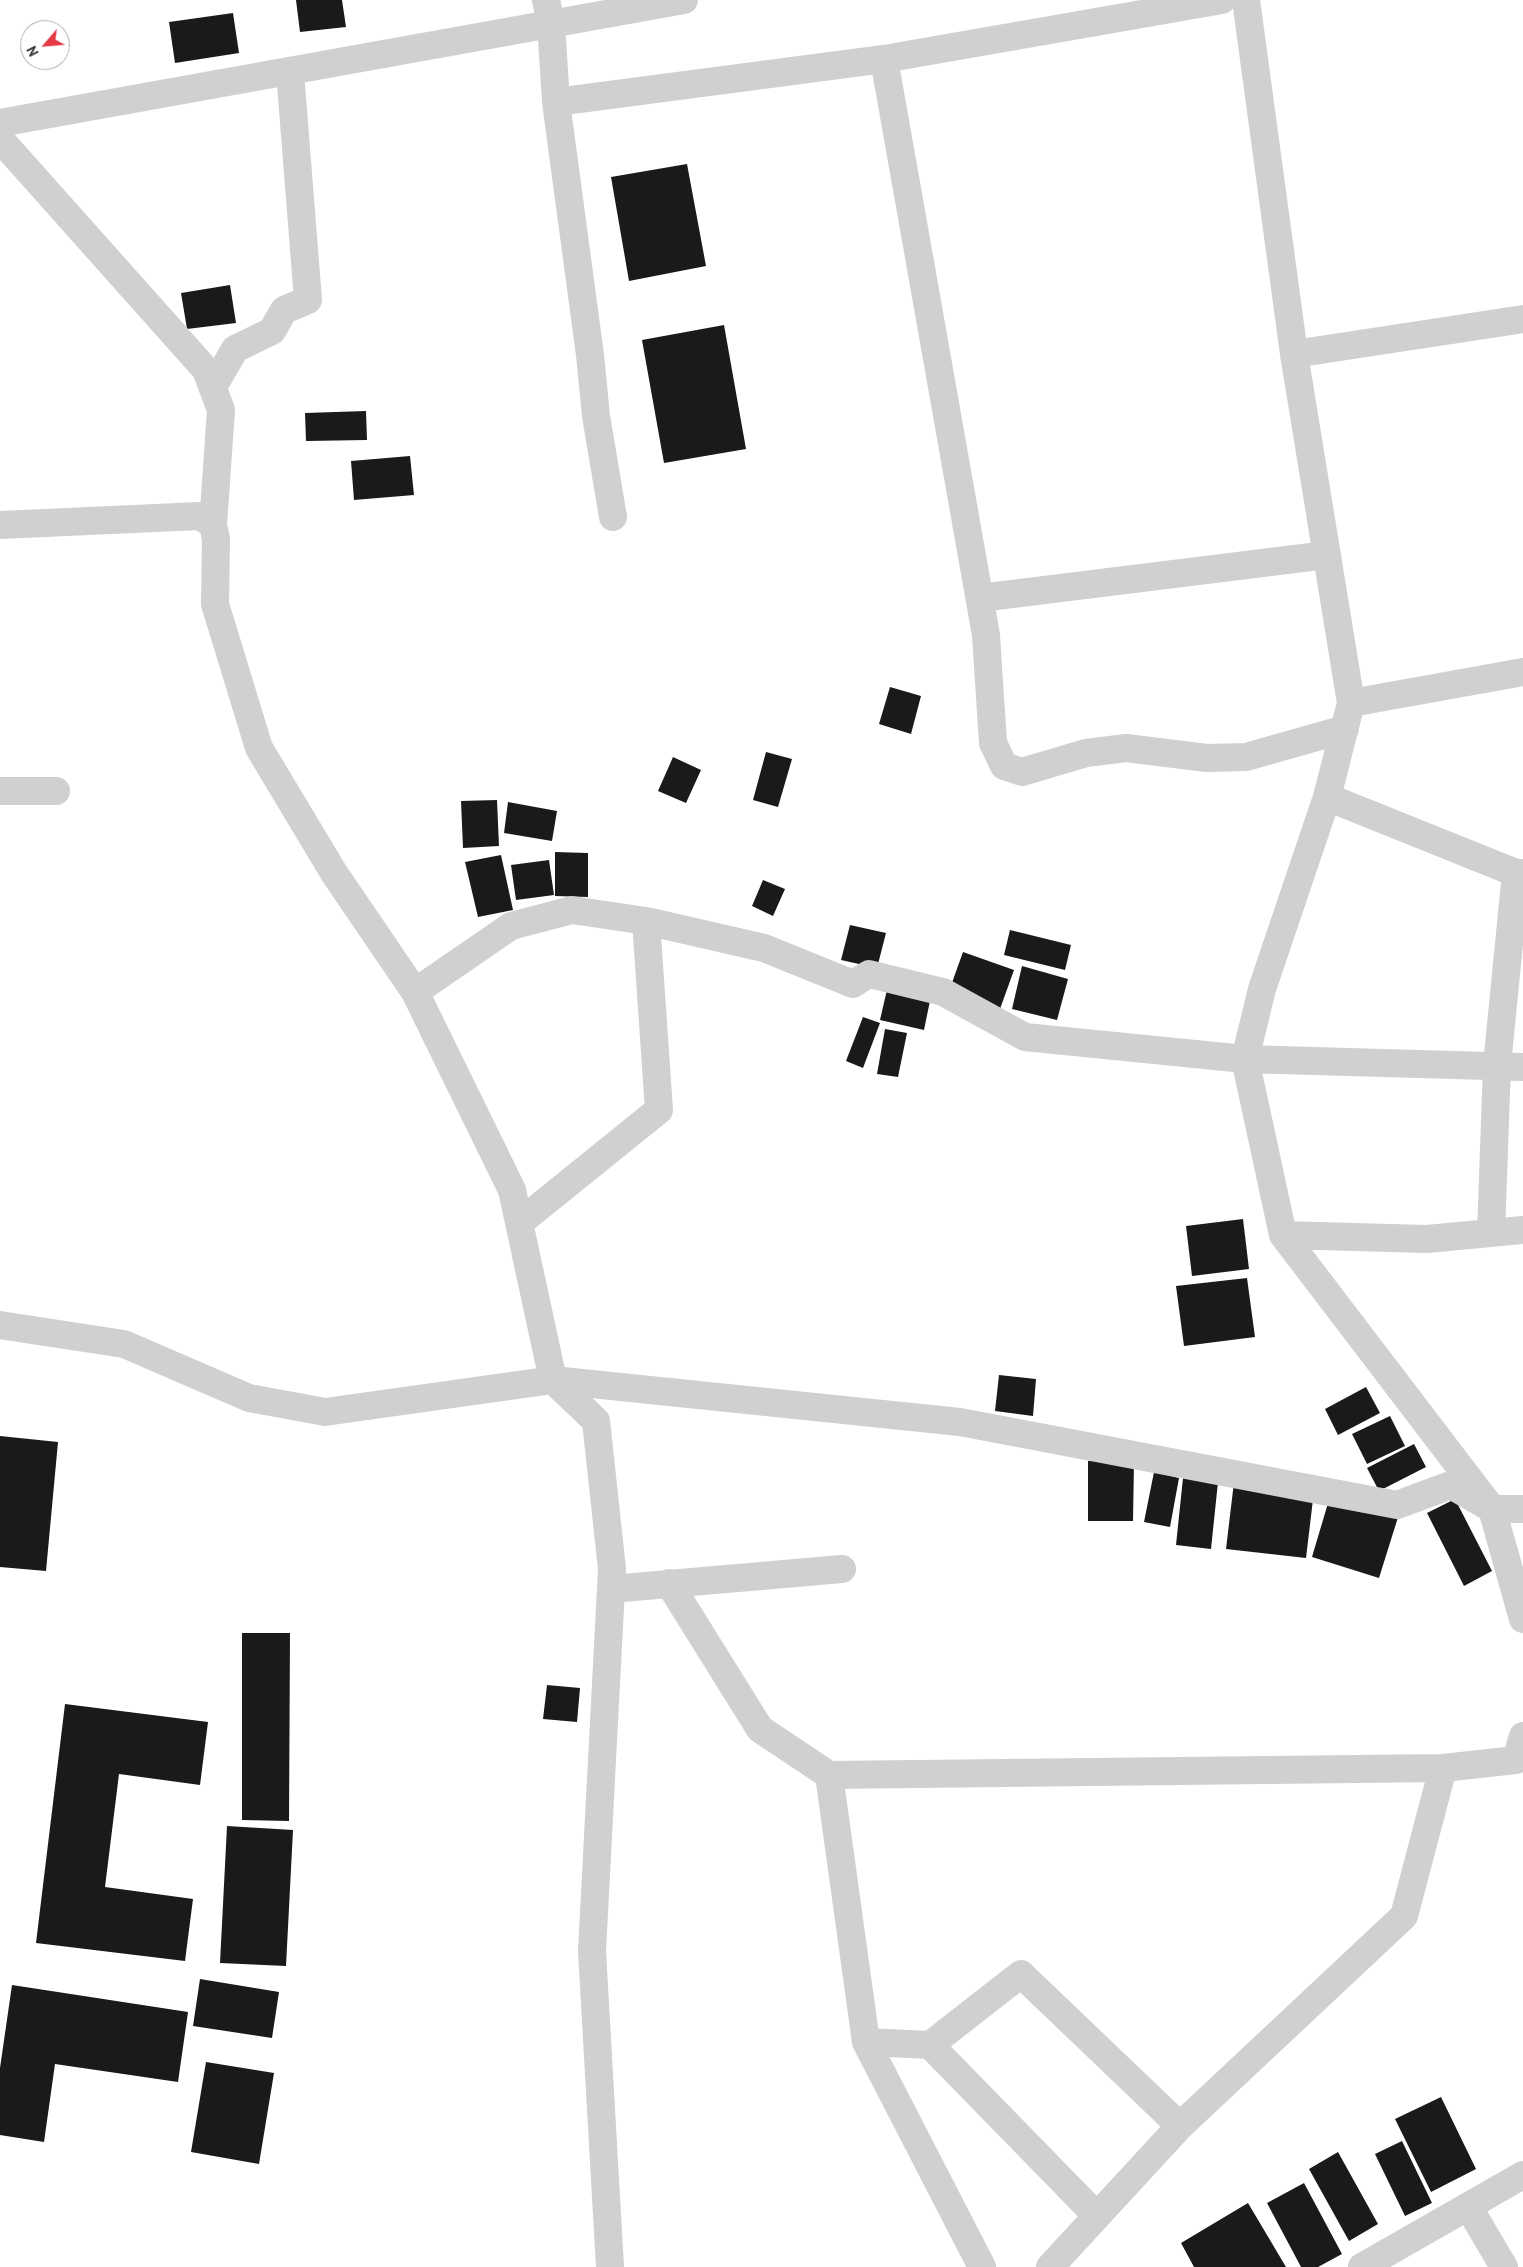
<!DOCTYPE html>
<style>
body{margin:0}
#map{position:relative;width:1523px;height:2267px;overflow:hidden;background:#fff;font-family:"PT Sans",sans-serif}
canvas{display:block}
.north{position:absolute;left:20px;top:20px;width:50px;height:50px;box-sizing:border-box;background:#fff;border:1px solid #adadad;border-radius:50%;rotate:243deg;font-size:14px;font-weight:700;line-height:20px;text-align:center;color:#333}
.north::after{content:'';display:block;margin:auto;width:18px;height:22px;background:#e63946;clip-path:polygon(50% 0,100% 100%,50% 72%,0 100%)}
</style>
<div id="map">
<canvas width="1523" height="2267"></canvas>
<div class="north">N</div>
</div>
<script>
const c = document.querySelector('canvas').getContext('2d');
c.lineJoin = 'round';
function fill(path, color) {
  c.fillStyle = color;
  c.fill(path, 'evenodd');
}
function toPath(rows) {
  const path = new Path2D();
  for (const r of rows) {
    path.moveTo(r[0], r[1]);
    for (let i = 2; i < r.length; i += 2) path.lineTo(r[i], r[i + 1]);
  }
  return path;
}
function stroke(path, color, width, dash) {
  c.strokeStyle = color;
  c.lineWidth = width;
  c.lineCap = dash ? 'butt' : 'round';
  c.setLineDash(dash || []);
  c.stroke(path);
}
const building = toPath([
 [296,0,342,0,346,27,300,32],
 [233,13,239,53,175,63,169,22],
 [687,164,706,266,629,281,611,177],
 [230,285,236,323,187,329,181,293],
 [724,325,746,449,664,463,642,340],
 [366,411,367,440,306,441,305,413],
 [410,456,414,495,354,500,351,461],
 [890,687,921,696,911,734,879,724],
 [766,752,792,759,778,807,753,800],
 [673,757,701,770,686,803,658,791],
 [497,800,499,846,463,848,461,801],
 [508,802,557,811,552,841,504,833],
 [555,852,588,853,588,897,555,896],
 [501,855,513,910,478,917,465,862],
 [549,860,554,895,516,900,511,865],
 [763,880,785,889,773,916,752,906],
 [850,925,886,933,877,968,841,960],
 [1010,930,1071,945,1065,970,1004,955],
 [963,952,1014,970,1000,1009,949,991],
 [1022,966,1068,979,1057,1020,1012,1009],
 [889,981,932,991,924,1030,880,1020],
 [863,1017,880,1023,863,1068,846,1061],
 [885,1029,907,1033,898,1077,877,1074],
 [1243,1219,1249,1269,1192,1276,1186,1226],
 [1247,1278,1255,1337,1184,1346,1176,1286],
 [999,1375,1036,1379,1033,1416,995,1411],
 [1366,1387,1380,1413,1338,1435,1325,1409],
 [1390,1416,1405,1446,1367,1464,1352,1434],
 [0,1436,58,1442,46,1571,0,1567],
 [1414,1444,1426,1467,1379,1491,1367,1468],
 [1088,1461,1134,1462,1133,1521,1088,1521],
 [1154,1472,1179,1478,1170,1527,1144,1522],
 [1183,1478,1218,1482,1211,1549,1176,1545],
 [1234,1482,1314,1491,1306,1558,1226,1549],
 [1331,1493,1399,1514,1379,1578,1312,1557],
 [1455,1499,1492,1571,1464,1586,1427,1513],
 [242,1633,290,1633,289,1821,242,1820],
 [547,1685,580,1688,577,1722,543,1719],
 [65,1704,208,1722,200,1785,119,1774,105,1887,193,1899,185,1961,36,1943],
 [227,1826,293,1830,286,1966,220,1963],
 [200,1979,279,1992,272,2038,193,2026],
 [12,1985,188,2012,178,2082,55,2064,44,2142,0,2135,0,2068],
 [206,2062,274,2073,259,2164,191,2152],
 [1441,2097,1476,2169,1431,2192,1395,2119],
 [1402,2141,1432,2203,1405,2216,1375,2154],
 [1338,2152,1378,2224,1349,2241,1309,2169],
 [1304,2183,1342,2254,1318,2267,1301,2267,1267,2203],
 [1248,2203,1286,2267,1194,2267,1181,2243]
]);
const minor = toPath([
 [546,0,551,24,556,102,590,355,596,416,613,517],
 [1246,0,1294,354,1351,703,1327,797,1262,989,1245,1059,1283,1235,1492,1509,1523,1619],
 [884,59,986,635,993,743,1004,766,1022,772,1086,753,1126,748,1207,758,1246,757,1345,729],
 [556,102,884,59,1222,0],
 [0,123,684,0],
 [0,139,206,370,221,410,213,525,216,539,215,604,259,748,334,873,415,992,512,1190,553,1380,596,1421,612,1569,592,1951,610,2267],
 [1294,354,1523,319],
 [213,387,235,349,272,331,284,310,308,300,290,72],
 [0,525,200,516,213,525],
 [980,598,1327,555],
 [1351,703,1523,672],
 [0,791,56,791],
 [1327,797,1516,873,1523,873],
 [646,921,764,948,853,984,869,974,943,992,1025,1037,1245,1059,1523,1067],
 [415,992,511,926,572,910,646,921,659,1110,519,1223],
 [1491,1233,1497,1065,1516,873],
 [1283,1235,1427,1239,1523,1230],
 [0,1325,124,1344,249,1398,325,1412,553,1380,960,1422,1397,1505,1451,1485,1492,1509,1523,1509],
 [669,1583,760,1729,829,1775,1443,1768,1516,1760,1523,1736],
 [611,1589,842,1569],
 [829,1775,866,2042,982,2267],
 [866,2042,930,2045,1021,1974,1180,2126],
 [930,2045,1096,2215],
 [1468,2206,1504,2267],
 [1050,2267,1180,2126,1404,1916,1443,1768],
 [1362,2267,1523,2175]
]);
fill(building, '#1a1a1a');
stroke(minor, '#d0d0d0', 28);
</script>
